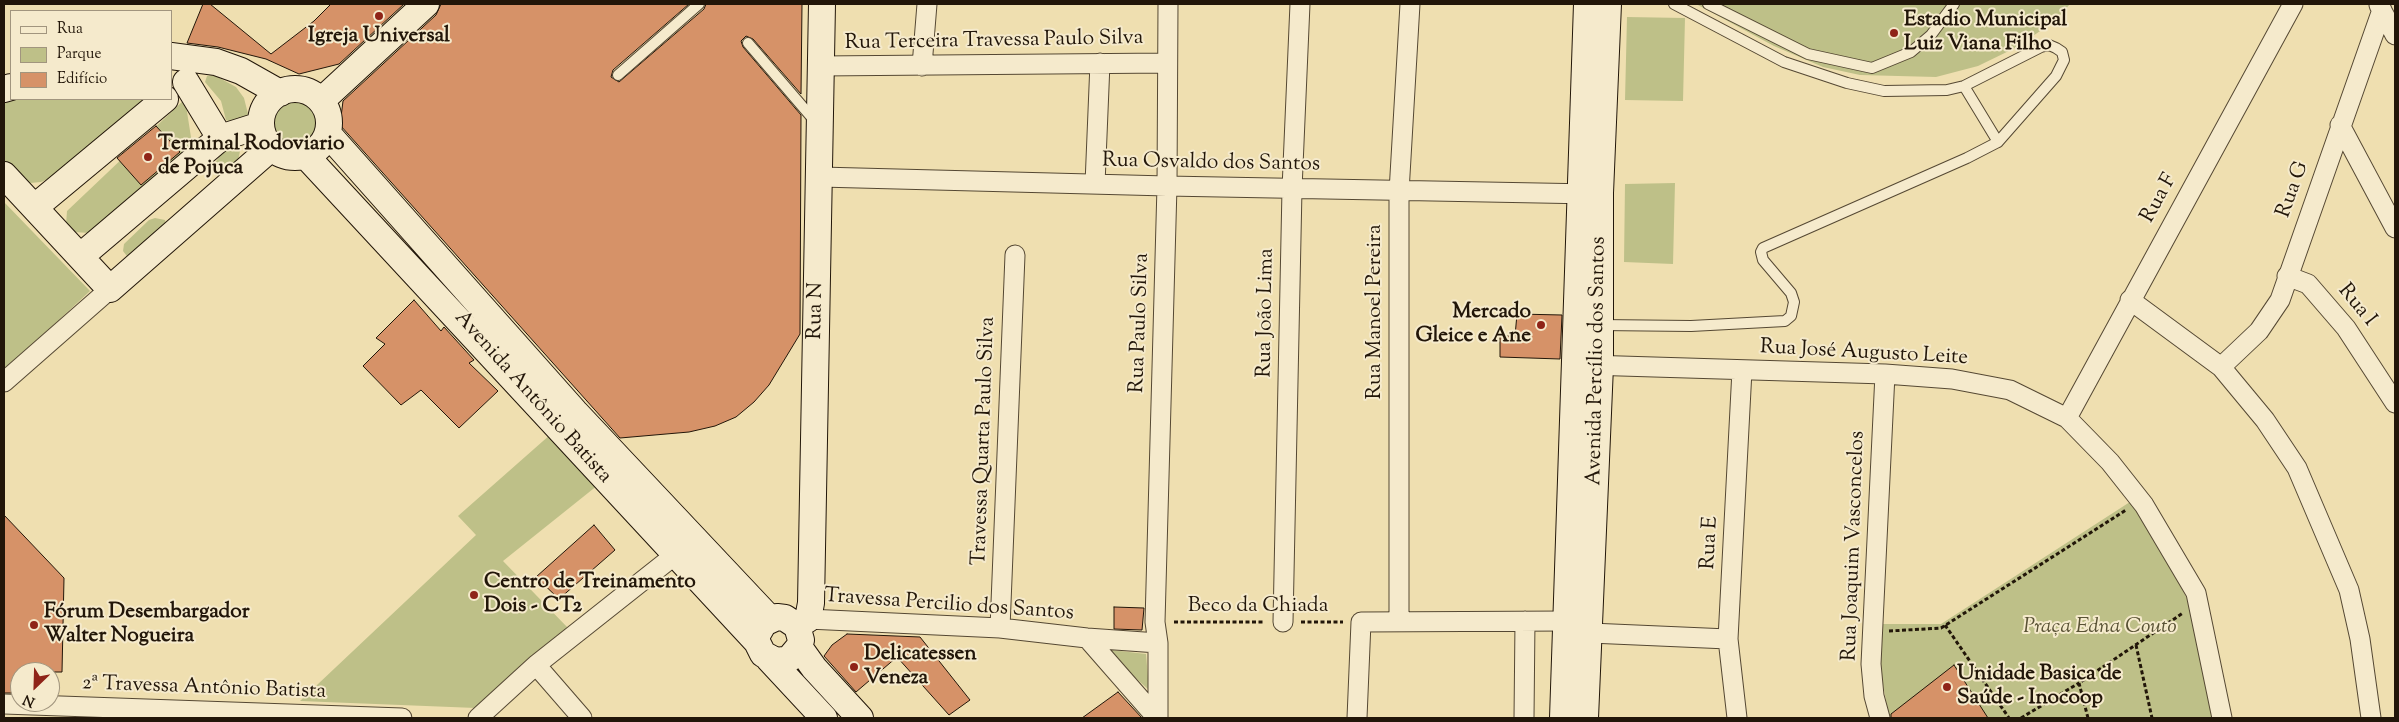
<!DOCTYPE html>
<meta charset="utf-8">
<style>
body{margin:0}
#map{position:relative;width:2399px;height:722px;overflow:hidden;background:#efdfb0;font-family:"Sorts Mill Goudy",serif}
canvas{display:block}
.frame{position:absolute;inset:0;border:5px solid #221609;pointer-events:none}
.legend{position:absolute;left:10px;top:10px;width:162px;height:90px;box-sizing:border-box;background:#f5eacc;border:1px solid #a1957e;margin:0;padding:6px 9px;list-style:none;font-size:15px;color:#221609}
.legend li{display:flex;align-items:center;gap:10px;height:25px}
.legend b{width:25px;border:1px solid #a1957e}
.north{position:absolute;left:10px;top:662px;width:50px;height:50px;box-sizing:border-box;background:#f5eacc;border:1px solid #a1957e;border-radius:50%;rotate:204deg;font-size:14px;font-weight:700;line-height:20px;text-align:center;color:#221609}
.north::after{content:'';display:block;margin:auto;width:18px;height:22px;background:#8f2418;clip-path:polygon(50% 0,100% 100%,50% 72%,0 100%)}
</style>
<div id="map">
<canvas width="2399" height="722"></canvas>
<div class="frame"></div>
<ul class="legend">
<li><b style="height:6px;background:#f5eacc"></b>Rua</li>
<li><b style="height:14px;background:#bec088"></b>Parque</li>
<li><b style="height:14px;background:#d69268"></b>Edifício</li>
</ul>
<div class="north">N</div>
</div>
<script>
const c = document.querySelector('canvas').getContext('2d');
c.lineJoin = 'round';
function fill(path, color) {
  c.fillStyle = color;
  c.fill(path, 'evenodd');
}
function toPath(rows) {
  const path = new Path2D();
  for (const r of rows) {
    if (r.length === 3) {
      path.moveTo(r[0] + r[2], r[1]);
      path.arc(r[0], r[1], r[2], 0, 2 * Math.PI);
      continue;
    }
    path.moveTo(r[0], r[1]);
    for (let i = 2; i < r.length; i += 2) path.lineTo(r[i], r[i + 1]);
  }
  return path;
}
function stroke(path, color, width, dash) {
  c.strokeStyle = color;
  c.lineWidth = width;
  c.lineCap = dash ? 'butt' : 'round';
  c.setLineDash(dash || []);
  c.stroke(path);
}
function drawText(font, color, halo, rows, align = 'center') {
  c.font = font + ' "Sorts Mill Goudy",serif';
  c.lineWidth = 4;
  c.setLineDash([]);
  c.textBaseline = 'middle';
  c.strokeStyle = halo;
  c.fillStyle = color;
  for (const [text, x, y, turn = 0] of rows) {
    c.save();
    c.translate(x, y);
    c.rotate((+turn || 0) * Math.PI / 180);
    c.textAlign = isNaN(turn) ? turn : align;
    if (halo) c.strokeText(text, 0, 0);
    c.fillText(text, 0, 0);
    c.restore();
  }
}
const green = toPath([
 [1696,4,2070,4,2055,21,2015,48,1978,66,1936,77,1860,75,1823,67,1774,46],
 [1627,17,1685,18,1683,101,1625,100],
 [214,75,236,87,244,98,248,114,243,123,233,123,226,120,221,101,205,82,207,76],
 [295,122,24],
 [11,99,148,99,50,178,41,182,30,183,15,174,4,161,4,101],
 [185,99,193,150,90,233,73,232,66,225,67,211],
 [235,146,240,151,238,161,220,177,214,173,212,167,222,153,228,147],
 [1675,183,1673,264,1624,262,1625,184],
 [4,202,90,291,4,371],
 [155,218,165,220,166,224,130,260,123,251,124,244,149,220],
 [551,434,598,485,503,561,568,628,476,708,300,701,476,535,458,516],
 [2133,500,2166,558,2198,620,2216,718,1889,718,1878,656,1879,624,1941,624],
 [1103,649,1146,654,1149,690]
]);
const building = toPath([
 [203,4,210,4,271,54,314,21,331,4,404,4,339,64,299,74,266,59,218,47,187,43,203,4],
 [441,4,689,4,613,70,611,77,619,82,704,9,706,4,802,4,801,94,753,39,746,36,741,41,743,47,801,115,800,334,769,385,754,402,736,417,715,426,689,432,620,438,340,125,343,101,436,15,441,4],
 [156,126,180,152,141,185,117,158,156,126],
 [414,300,441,331,444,327,474,360,469,363,498,391,459,428,421,390,401,405,363,366,385,344,376,338,414,300],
 [1517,314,1562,315,1560,359,1500,357,1500,336,1515,336,1517,314],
 [4,515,64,578,62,672,20,672,20,693,4,693,4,515],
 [594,525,615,550,559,599,536,577,594,525],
 [1114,607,1144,608,1142,630,1114,629,1114,607],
 [847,634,920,637,970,700,949,715,897,657,856,692,824,656,832,645,847,634],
 [1954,665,1988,718,1891,718,1891,714,1954,665],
 [1118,692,1142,718,1082,718,1118,692]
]);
const path = toPath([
 [1174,622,1265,622],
 [1301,622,1343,622],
 [1945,625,2009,718],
 [1889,631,1941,628,2126,510],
 [2136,645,2152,718],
 [2021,718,2079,683],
 [2088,718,2079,683,2183,613]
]);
const lane = toPath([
 [1708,4,1808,54,1872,68,1911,52,1931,35,1954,4],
 [748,43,814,120],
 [618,75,699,4],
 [1964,86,1998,142],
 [1600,325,1691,326,1785,321,1791,316,1794,302,1791,293,1763,260,1761,252,1763,248,1967,158,1998,142,2056,76,2064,60,2062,52,2056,48,2049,45,2041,47,1964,86,1947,90,1884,91,1847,83,1784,62,1674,4]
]);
const street = toPath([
 [2379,5,2395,35],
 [820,66,1167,63],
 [922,66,927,4],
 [2340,125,2395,228],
 [820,177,1167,186,1592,194],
 [1095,184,1100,63],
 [2287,276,2308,284,2346,328,2395,403],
 [2130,300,2221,367,2265,420,2297,468,2349,590,2360,639,2371,718],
 [1588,365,1885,374,1952,379,2010,390,2067,418,2110,462,2144,505,2196,593,2222,718],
 [2221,367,2259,331,2280,300,2382,10],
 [4,382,110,289],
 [2067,418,2293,4],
 [808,619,1000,628,1087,638,1158,643],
 [1399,621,1399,192,1410,4],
 [1283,622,1292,189,1300,4],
 [1000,628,1015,255],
 [1590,633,1728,639],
 [1087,638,1157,718],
 [536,665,582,718],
 [4,704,402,718],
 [478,718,536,665,675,555],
 [1158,718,1158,643,1155,622,1167,186,1168,4],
 [1357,718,1361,622,1567,621],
 [1524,718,1525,621],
 [1737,718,1728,639,1742,370],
 [1880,718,1874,696,1871,664,1885,374]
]);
const secondary = toPath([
 [171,56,216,62,241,71,280,93],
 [186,82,220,138],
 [295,123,34],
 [4,89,11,87],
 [321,101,426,4],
 [328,134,575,412,770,619],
 [306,156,757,642,763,654,776,661,789,659,799,647,801,640,797,626,785,618,777,617,764,623,757,635,757,642],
 [4,175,110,289,271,148],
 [35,207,165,99],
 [81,256,220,138,261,125],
 [797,626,808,619,811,603,822,4],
 [799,647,814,668,860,718],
 [769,659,824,718],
 [1563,718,1587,4],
 [1585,718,1600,366,1600,193,1608,4]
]);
const markers = [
 [379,16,5,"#8f2418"],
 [1894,33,5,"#8f2418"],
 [148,157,5,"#8f2418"],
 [1541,325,5,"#8f2418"],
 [474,595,5,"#8f2418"],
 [34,625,5,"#8f2418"],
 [854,667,5,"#8f2418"],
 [1947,687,5,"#8f2418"]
];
const poiNames = [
 ["Estadio Municipal",1904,21],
 ["Luiz Viana Filho",1904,45],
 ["Igreja Universal",379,37,"center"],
 ["Terminal Rodoviario",158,145],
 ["de Pojuca",158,169],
 ["Mercado",1531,313,"right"],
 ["Gleice e Ane",1531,337,"right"],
 ["Centro de Treinamento",484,583],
 ["Dois - CT2",484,607],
 ["Fórum Desembargador",44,613],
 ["Walter Nogueira",44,637],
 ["Delicatessen",864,655],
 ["Veneza",864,679],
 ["Unidade Basica de",1957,675],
 ["Saúde - Inocoop",1957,699]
];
const streetNames = [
 ["Rua Terceira Travessa Paulo Silva",994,42,-1],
 ["Rua Osvaldo dos Santos",1211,164,1],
 ["Rua G",2294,190,-70],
 ["Rua F",2160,199,-61],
 ["Rua I",2356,306,51],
 ["Rua N",817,311,-89],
 ["Rua Manoel Pereira",1376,312,-90],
 ["Rua João Lima",1267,313,-89],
 ["Rua Paulo Silva",1141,323,-88],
 ["Rua José Augusto Leite",1864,354,3],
 ["Avenida Percílio dos Santos",1598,361,-89],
 ["Avenida Antônio Batista",532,398,48],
 ["Travessa Quarta Paulo Silva",985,441,-88],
 ["Rua E",1711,543,-87],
 ["Rua Joaquim Vasconcelos",1855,546,-88],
 ["Travessa Percilio dos Santos",949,606,4],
 ["Beco da Chiada",1258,607],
 ["2ª Travessa Antônio Batista",204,689,2]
];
const parkNames = [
 ["Praça Edna Couto",2100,628]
];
fill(green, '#bec088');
fill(building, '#d69268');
stroke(building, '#221609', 1);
stroke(lane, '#554833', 12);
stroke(street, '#554833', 21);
stroke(secondary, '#221609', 28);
stroke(path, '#221609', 3, [4, 2.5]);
stroke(lane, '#f5eacc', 10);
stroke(street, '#f5eacc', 19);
stroke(secondary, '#f5eacc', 26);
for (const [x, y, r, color] of markers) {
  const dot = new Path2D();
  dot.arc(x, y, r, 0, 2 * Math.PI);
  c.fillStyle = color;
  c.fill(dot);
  stroke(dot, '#f5eacc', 2);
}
drawText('bold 21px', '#221609', '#f5eacc', poiNames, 'left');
drawText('21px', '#221609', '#f5eacc', streetNames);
drawText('italic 21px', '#595235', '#f5eacc', parkNames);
</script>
